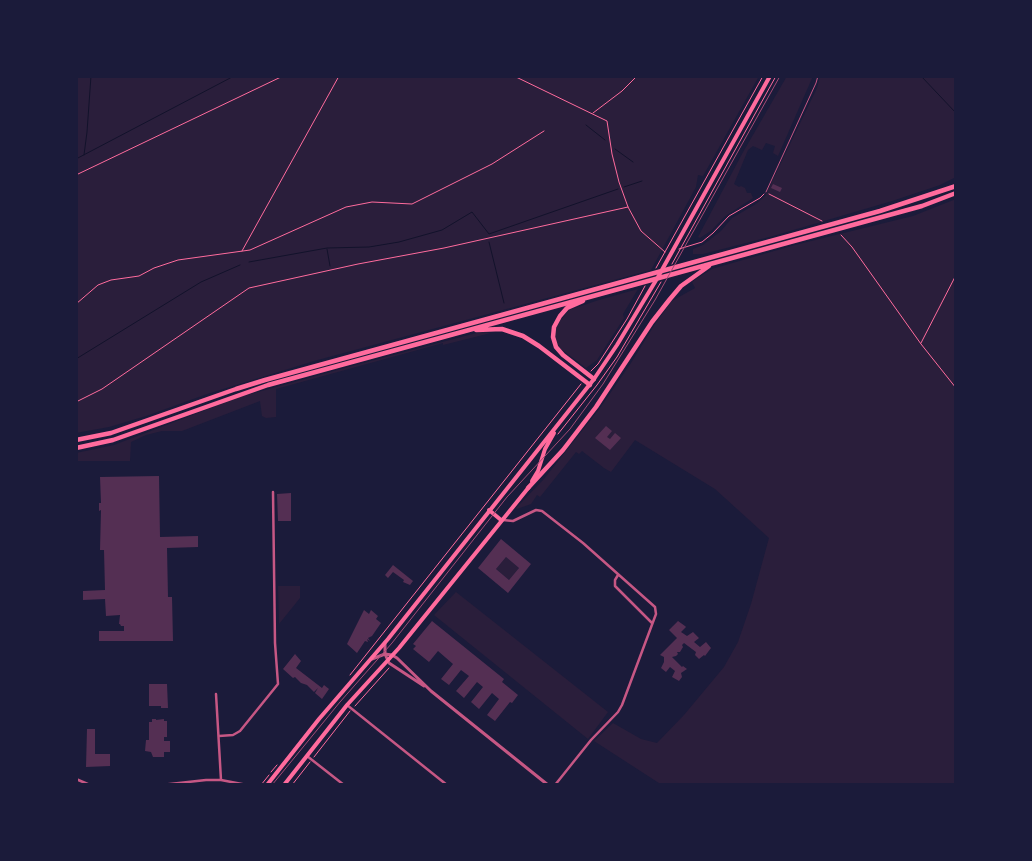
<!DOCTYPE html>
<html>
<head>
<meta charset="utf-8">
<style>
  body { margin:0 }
  #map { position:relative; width:1032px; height:861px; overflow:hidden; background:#1b1b3a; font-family:Jost,sans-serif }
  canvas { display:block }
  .frame { position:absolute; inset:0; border:78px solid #1b1b3a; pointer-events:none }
</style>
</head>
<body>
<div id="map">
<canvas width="1032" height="861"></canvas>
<div class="frame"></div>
</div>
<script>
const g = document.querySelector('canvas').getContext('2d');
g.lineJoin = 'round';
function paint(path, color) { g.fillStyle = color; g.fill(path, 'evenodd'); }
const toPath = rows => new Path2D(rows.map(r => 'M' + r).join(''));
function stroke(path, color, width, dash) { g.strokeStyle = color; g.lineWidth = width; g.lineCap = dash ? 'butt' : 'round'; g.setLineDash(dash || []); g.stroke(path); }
paint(toPath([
  [76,76,759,76,703,176,698,175,696,187,651,270,314,361,207,394,146,416,109,427,76,433],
  [787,76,813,76,778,156,773,153,775,146,766,143,762,150,753,146,748,150,734,184,739,187,741,186,745,188,747,193,751,193,753,198,724,217,712,230,700,238,698,237,742,154],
  [820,76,956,76,956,177,940,185,892,201,773,236,703,254,693,254,693,249,703,245,721,231,732,218,756,204,765,196,817,88],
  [956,199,956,785,662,785,594,741,613,723,641,739,657,743,684,715,724,667,738,642,751,604,769,538,715,489,635,440,611,472,604,468,582,451,579,454,576,452,540,497,537,495,531,504,517,509,516,508,544,479,600,408,631,363,655,324,672,301,695,288,692,282,696,279,712,269,729,264,795,245,913,216],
  [638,289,623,314,624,318,597,360,586,368,561,349,557,344,555,335,556,326,569,310,599,300],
  [480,332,491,333,443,345,443,343,276,389,276,417,266,418,262,416,260,401,182,431,162,431,146,435,131,442,130,461,76,461,76,453,114,445,240,397,348,367],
  [506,557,519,568,509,580,496,569],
  [278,586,300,586,300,598,279,624],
  [456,592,608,712,588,739,434,615]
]), '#2a1e3b');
stroke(toPath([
  [921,76,956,113],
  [586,125,605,140],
  [615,149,633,162],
  [84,155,87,132,91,76],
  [76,159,234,76],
  [624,187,642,181],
  [489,242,504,303],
  [327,249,330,266],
  [249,262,327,248,369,247,399,242,442,230,472,212,489,234,618,189],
  [76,359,201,282,240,265]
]), '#12122b', 1);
paint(toPath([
  [773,184,782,188,780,192,771,188],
  [606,426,612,431,607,437,610,439,615,433,621,438,610,450,595,438],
  [159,476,160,537,198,536,198,547,167,548,168,597,172,597,173,641,99,641,99,631,124,631,124,626,121,626,120,624,119,624,120,615,106,616,105,599,83,600,83,591,105,590,104,550,100,550,101,510,99,511,99,503,101,503,100,477],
  [291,493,291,521,278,521,277,494],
  [501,539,531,564,508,593,478,568],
  [506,557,519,568,509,580,496,569],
  [393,565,413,581,410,585,403,582,404,580,393,572,388,578,385,575],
  [364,610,369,614,371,610,378,616,376,619,381,623,372,636,368,638,370,641,367,639,368,642,365,641,357,653,347,644],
  [432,621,504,679,502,682,518,695,512,703,510,702,495,721,487,715,499,699,492,693,479,709,471,702,483,687,477,682,464,698,456,691,469,676,461,670,449,685,441,679,453,664,438,651,429,662,413,649,416,646,413,644],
  [678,621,685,626,686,627,681,632,687,636,693,632,699,638,694,642,700,647,706,642,711,648,705,656,704,655,699,659,695,655,696,652,684,643,682,645,683,647,680,652,677,652,678,654,676,656,672,657,682,667,683,666,687,669,681,673,682,677,679,681,672,677,675,671,670,667,666,672,661,668,664,662,664,657,660,655,677,638,669,630],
  [295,654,301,661,296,668,322,688,324,685,329,689,322,699,315,693,318,688,314,692,307,685,301,683,295,677,293,678,283,669],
  [149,684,167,684,168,708,161,708,161,706,149,706],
  [152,719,156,719,156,720,164,719,164,721,167,721,167,737,164,737,164,741,170,741,170,752,164,752,164,757,153,757,151,752,145,751,146,740,149,740,149,722,152,722],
  [87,729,95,729,95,754,110,754,110,766,86,767]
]), '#542f53');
stroke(toPath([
  [514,76,607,121,612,154,619,182,628,207,641,231,665,252],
  [593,113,622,91,637,76],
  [76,175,283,76],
  [769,194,822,221],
  [841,235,852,247,921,344,956,388],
  [679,249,702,242,713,233,729,216,760,198,764,194],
  [242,251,339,76],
  [672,264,776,76],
  [656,268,763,76],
  [76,304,98,285,111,280,139,276,154,268,178,260,250,250,346,207,372,202,412,204,492,164,544,131],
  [921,343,956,275],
  [591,371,598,364,627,319,645,286],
  [76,402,102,389,249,288,358,264,444,248,628,207],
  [558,434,597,385,617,357,661,282],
  [350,675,581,384],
  [355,706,389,668],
  [314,757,350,711],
  [271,772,277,765],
  [261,785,269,775],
  [292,785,310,762]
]), '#ff6b9d', 1);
stroke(toPath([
  [766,192,816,83,818,76]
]), '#c65784', 1);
stroke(toPath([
  [503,520,513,521,536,510,542,511,583,543,655,607,656,614,622,705,618,712,591,740,555,785],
  [618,575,615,580,615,586,652,623],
  [216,694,221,780],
  [347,705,447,785],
  [219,736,233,735,240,731,278,684,275,643,273,492],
  [307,756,344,785],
  [76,779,90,785],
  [161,785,206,780,221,780,247,785]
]), '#c65784', 2.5);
stroke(toPath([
  [385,642,385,654,389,663,424,686],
  [372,659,385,654,392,655,397,658,431,691,548,785]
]), '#c65784', 3);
stroke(toPath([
  [532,481,538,471,545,449,554,433],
  [489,510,501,520],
  [267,785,319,719,388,639,594,379,617,345,658,277,770,76],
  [284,785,347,705,399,648,529,487]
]), '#ff6b9d', 4);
stroke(toPath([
  [583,301,567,308,560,316,554,327,553,337,556,347,563,355,594,379],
  [476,330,502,329,523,336,539,346,590,385],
  [76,440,111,433,236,389,265,380,880,211,956,186],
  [76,448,113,440,268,385,922,206,956,193],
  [528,488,563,450,596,407,652,322,670,299,681,286,709,266]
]), '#ff6b9d', 4.5);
stroke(toPath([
  [192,785,219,785],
  [272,785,340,702,392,643,507,497,570,429,603,384,655,300,780,76]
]), '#a44b75', 1);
</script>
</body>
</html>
